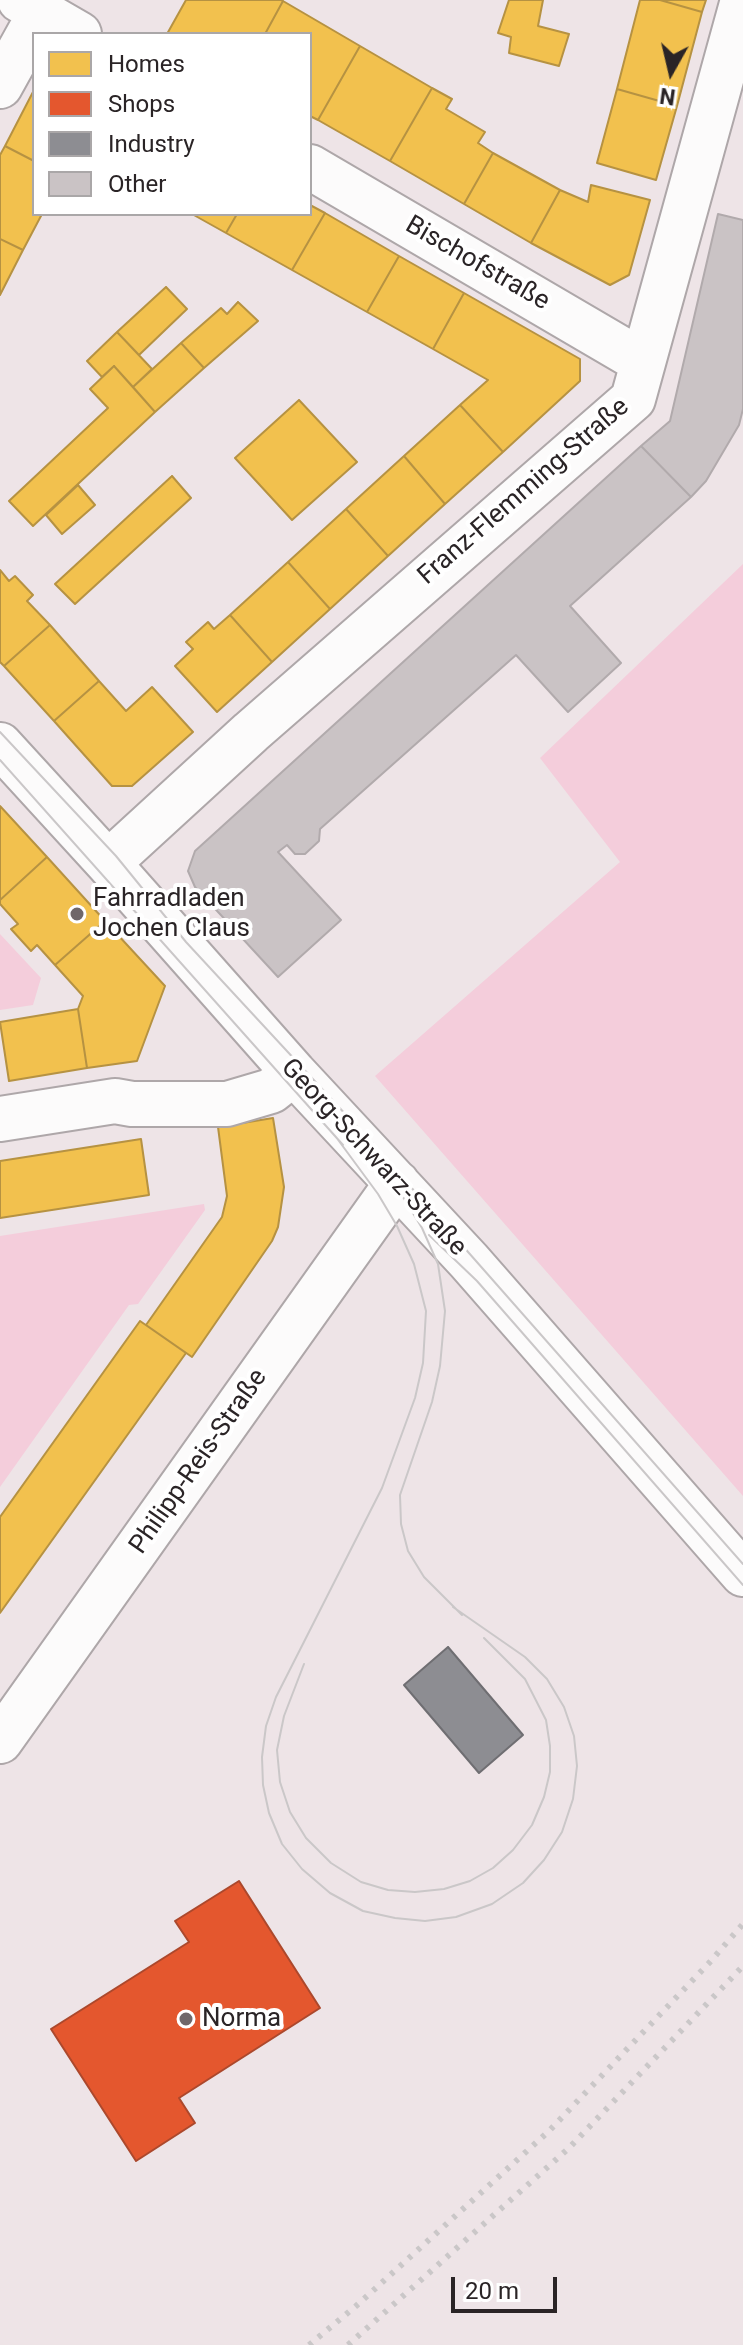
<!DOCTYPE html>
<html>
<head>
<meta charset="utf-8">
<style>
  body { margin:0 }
  #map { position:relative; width:743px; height:2345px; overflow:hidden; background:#eee4e7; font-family:Roboto,sans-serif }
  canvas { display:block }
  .legend { position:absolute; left:32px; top:32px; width:280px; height:184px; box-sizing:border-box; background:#fff; border:2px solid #aaa7a8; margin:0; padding:10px 14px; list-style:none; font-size:24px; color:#2a2426 }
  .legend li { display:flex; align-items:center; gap:16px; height:40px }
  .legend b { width:40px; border:2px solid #aaa7a8 }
  .north { position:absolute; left:631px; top:32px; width:80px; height:80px; -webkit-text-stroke:6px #fff; paint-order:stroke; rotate:188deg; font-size:22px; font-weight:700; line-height:32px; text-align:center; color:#2a2426 }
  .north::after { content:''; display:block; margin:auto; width:28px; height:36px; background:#2a2426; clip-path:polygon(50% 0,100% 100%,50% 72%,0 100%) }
  .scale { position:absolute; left:451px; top:2277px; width:106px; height:36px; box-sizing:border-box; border:4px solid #2a2426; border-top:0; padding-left:10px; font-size:24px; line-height:28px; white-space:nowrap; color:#2a2426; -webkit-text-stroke:6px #fff; paint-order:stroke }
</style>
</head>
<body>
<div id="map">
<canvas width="743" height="2345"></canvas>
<ul class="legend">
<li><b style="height:22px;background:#f2c14e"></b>Homes</li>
<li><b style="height:22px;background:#e4572e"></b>Shops</li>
<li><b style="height:22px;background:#8d8d92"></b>Industry</li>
<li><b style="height:22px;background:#cac3c5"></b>Other</li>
</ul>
<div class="north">N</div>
<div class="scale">20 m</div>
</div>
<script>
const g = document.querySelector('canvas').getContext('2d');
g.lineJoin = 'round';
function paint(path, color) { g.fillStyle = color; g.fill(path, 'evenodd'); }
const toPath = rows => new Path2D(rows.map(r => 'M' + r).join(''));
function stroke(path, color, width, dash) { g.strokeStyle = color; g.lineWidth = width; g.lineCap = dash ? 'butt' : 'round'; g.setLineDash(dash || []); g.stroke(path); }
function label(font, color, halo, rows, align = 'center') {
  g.font = font + ' Roboto,sans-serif'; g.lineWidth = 8; g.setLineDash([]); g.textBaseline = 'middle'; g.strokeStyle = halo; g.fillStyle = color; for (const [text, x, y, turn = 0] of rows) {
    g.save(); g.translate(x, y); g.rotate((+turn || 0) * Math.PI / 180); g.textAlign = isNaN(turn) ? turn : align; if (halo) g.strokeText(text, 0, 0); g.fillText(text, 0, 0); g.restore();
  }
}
paint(toPath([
  [743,564,743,1496,375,1076,620,862,540,758],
  [0,934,41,978,33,1005,0,1010],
  [204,1204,205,1210,138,1304,129,1305,0,1487,0,1236]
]), '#f4cddb');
const homes = toPath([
  [186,0,281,0,283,1,265,34,167,34,186,0],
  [509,0,543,0,538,26,569,34,559,66,509,53,511,37,498,33,509,0],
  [640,0,660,0,702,12,677,106,617,89,640,0],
  [660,0,706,0,702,12,660,0],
  [283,1,360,46,318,120,310,116,310,34,265,34,283,1],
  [360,46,432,88,390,161,318,120,360,46],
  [432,88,452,99,446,109,485,132,478,143,493,153,464,204,390,161,432,88],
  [617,89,677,106,656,180,597,163,617,89],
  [34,90,34,161,5,146,34,90],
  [5,146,34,161,34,214,42,214,23,250,0,239,0,155,5,146],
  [493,153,560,190,531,243,464,204,493,153],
  [591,185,650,200,629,275,610,285,531,243,560,190,588,202,591,185],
  [310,205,325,213,292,270,226,233,237,214,310,214,310,205],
  [325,213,399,256,367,312,292,270,325,213],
  [192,214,237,214,226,233,192,214],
  [0,239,23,250,0,295,0,239],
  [399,256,464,293,433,349,367,312,399,256],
  [166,287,187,309,139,355,117,332,166,287],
  [464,293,580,359,580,381,503,452,460,405,488,380,433,349,464,293],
  [238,302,258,321,204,368,181,343,221,308,227,314,238,302],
  [117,332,152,369,133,387,114,366,102,377,87,361,117,332],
  [181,343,204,368,155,412,133,387,181,343],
  [114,366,155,412,33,526,9,501,108,408,90,389,114,366],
  [299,400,357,462,292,520,235,458,299,400],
  [460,405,503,452,445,504,404,456,460,405],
  [404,456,445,504,388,556,346,509,404,456],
  [172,476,191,498,75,604,55,584,172,476],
  [78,485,95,505,62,534,46,515,78,485],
  [346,509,388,556,330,609,288,562,346,509],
  [288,562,330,609,272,662,230,615,288,562],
  [0,570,9,581,15,576,33,595,27,601,50,625,4,666,0,662,0,570],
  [230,615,272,662,217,712,175,666,193,649,186,642,208,622,214,629,230,615],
  [50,625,99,681,54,721,4,666,50,625],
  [99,681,126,711,152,687,193,732,132,786,112,786,54,721,99,681],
  [0,806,47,857,0,900,0,806],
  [47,857,105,921,55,965,37,945,31,951,11,929,18,924,0,904,0,900,47,857],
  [105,921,165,986,137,1061,87,1068,78,1009,83,996,55,965,105,921],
  [78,1009,87,1068,9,1081,0,1022,78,1009],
  [273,1118,284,1187,278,1227,272,1241,192,1357,146,1325,222,1217,227,1196,218,1127,273,1118],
  [141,1139,149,1195,0,1218,0,1161,141,1139],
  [140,1321,186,1353,0,1613,0,1517,140,1321]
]);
paint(homes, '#f2c14e');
stroke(homes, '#b69242', 2);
const shops = toPath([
  [239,1881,320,2008,179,2098,195,2123,136,2161,51,2029,189,1942,175,1921,239,1881]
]);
paint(shops, '#e4572e');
stroke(shops, '#ac482c', 2);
const industry = toPath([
  [448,1647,523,1735,479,1773,404,1685,448,1647]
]);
paint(industry, '#8d8d92');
stroke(industry, '#6f6e72', 2);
const building = toPath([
  [718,214,743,220,743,409,739,425,706,481,691,497,641,446,670,421,718,214],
  [641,446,691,497,570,606,621,663,568,712,516,655,320,829,319,841,305,854,295,854,287,845,278,852,341,920,278,977,195,887,188,871,195,851,641,446]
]);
paint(building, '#cac3c5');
stroke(building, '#b1aaac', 2);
const minor = toPath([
  [20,0,79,34],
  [0,86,41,12],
  [310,167,643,362],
  [0,745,108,863,294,1073,469,1261,743,1574],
  [108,863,251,732,633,399,743,0],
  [0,1119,115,1101,132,1104,227,1104,271,1091,294,1073],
  [0,1741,397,1183]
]);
stroke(minor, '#aea7a9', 48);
stroke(minor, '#fcfbfb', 44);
stroke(toPath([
  [0,732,116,856,186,942,373,1144],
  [0,760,343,1145],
  [336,1137,378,1194,397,1226,414,1264,426,1311,423,1363,415,1398,382,1488,276,1697,266,1726,262,1757,263,1785,269,1813,282,1844,302,1869,330,1893,363,1911,395,1918,425,1921,456,1917,492,1904,523,1883,544,1860,562,1832,573,1799,577,1766,574,1736,564,1707,547,1679,525,1657,453,1607],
  [367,1138,422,1228,438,1264,445,1311,440,1366,432,1402,400,1495,401,1524,408,1551,424,1577,462,1615],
  [402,1177,743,1564],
  [429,1235,477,1281,743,1585],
  [304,1664,284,1716,277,1750,280,1782,290,1812,306,1838,331,1863,361,1882,388,1890,415,1892,444,1889,470,1881,493,1868,513,1850,532,1825,544,1797,550,1772,550,1746,546,1720,525,1679,484,1638]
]), '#cac7c8', 2);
stroke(toPath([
  [309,2345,356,2306,549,2131,709,1963,743,1924],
  [348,2345,569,2148,743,1966]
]), '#cac7c8', 6, [4, 8]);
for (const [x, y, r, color] of [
  [77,914,8,"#6f676a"],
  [186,2019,8,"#6f676a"]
]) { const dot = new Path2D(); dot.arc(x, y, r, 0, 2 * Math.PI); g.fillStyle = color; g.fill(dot); stroke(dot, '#fff', 3); }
label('26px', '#2a2426', '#fff', [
  ["Bischofstraße",477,264,30],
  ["Franz-Flemming-Straße",524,492,-41],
  ["Georg-Schwarz-Straße",373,1158,47],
  ["Philipp-Reis-Straße",199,1462,-55]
]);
label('26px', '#2a2426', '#fff', [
  ["Fahrradladen",93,899],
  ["Jochen Claus",93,929],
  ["Norma",202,2019]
], 'left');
</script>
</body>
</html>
